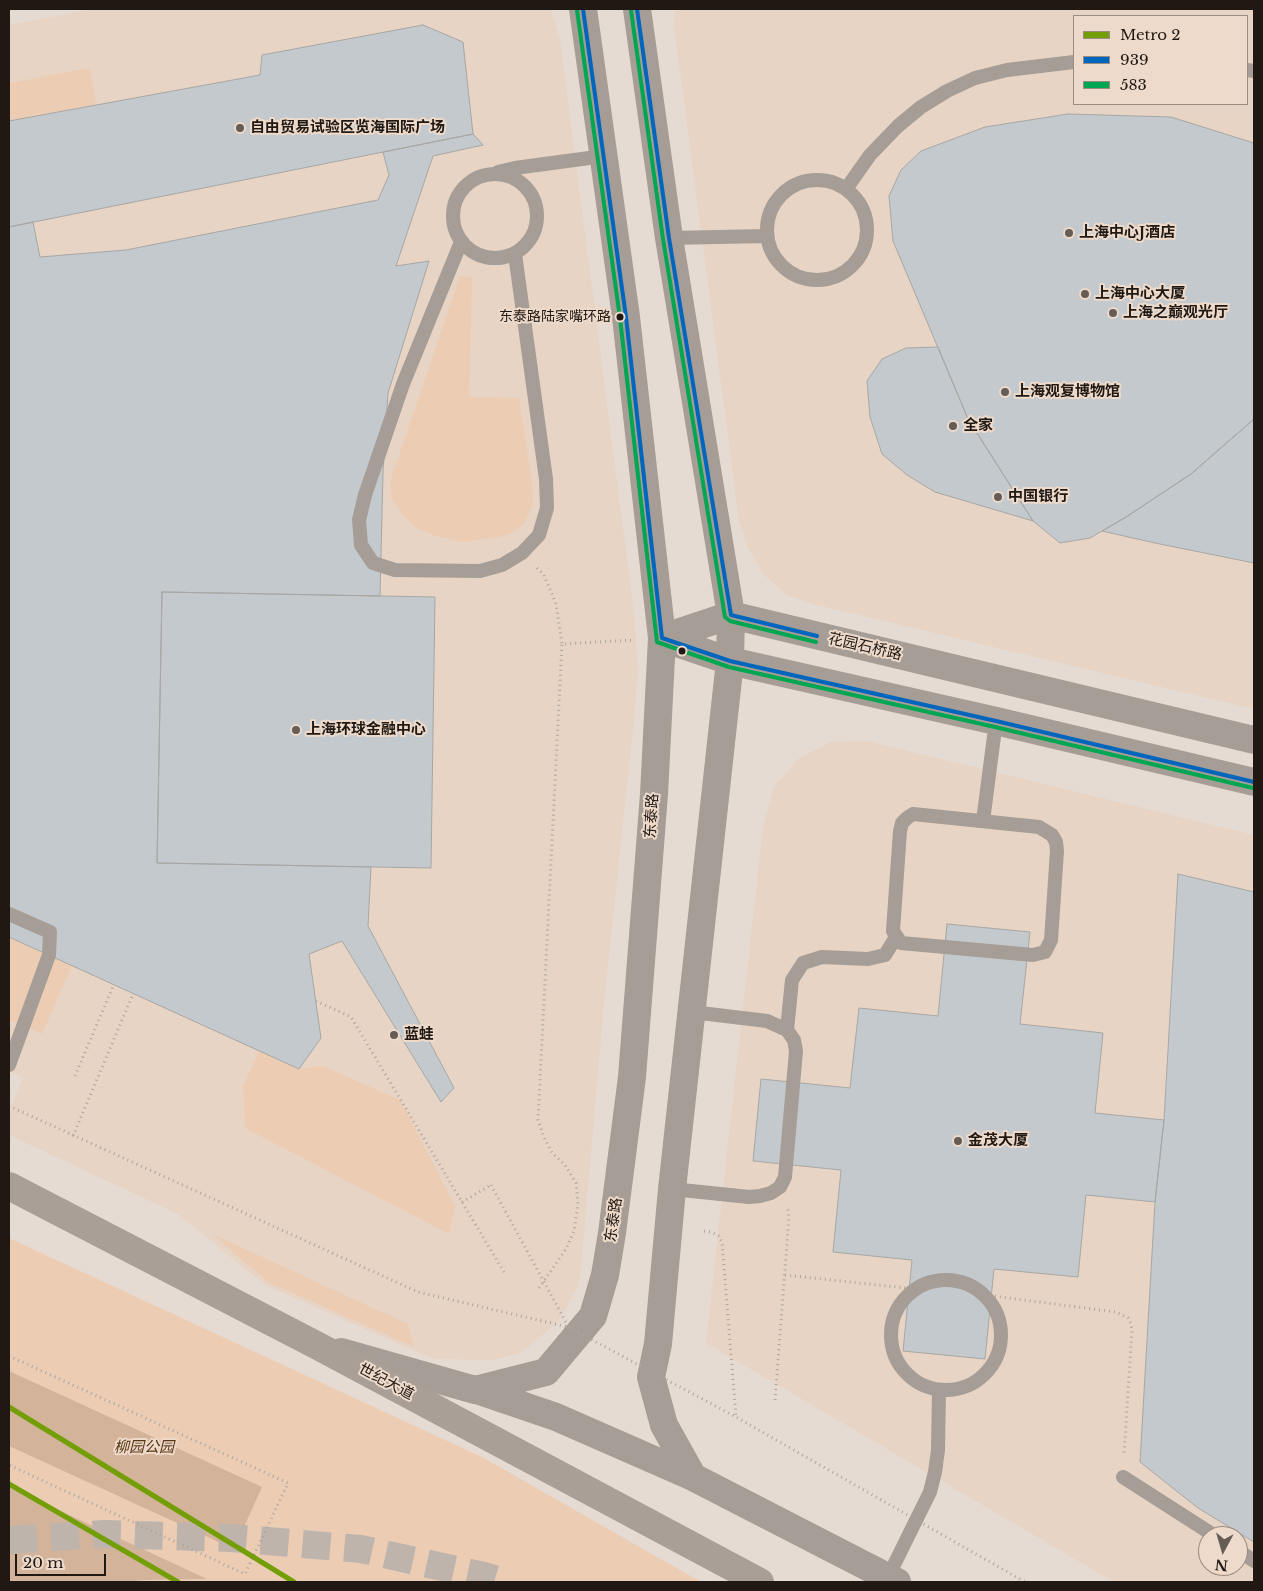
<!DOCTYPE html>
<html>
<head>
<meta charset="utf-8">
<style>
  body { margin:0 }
  #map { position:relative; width:1263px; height:1591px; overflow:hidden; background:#e6dbd2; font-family:"Libre Baskerville",serif }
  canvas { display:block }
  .frame { position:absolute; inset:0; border:10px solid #1f1813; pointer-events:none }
  .legend { position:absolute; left:1073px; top:15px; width:175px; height:90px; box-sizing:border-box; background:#eedaca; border:1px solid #9b8c81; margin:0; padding:6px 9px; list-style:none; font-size:15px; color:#1f1813 }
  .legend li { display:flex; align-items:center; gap:10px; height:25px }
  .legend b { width:25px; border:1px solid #9b8c81 }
  .north { position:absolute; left:1198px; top:1526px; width:50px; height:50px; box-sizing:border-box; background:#eedaca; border:1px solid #9b8c81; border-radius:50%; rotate:186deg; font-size:14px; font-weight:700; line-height:20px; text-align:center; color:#1f1813 }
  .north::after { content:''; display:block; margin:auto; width:18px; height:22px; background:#655c56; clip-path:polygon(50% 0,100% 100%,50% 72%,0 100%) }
  .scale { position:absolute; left:15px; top:1554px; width:91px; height:22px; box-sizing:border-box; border:2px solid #1f1813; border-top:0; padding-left:6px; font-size:15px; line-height:18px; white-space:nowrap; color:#1f1813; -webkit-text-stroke:4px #eedaca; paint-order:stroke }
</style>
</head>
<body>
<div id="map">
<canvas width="1263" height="1591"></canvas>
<div class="frame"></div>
<ul class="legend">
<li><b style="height:6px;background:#739e06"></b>Metro 2</li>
<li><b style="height:6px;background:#0065bd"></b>939</li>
<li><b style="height:6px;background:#00a651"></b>583</li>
</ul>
<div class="north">N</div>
<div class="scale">20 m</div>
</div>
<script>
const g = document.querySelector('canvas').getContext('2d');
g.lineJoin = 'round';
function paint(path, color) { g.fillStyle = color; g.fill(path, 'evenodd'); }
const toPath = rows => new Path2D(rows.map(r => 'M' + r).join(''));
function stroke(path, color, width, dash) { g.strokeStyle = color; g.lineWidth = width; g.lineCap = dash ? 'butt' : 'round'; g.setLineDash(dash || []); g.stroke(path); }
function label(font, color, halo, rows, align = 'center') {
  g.font = font + ' "Libre Baskerville","Noto Sans SC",serif'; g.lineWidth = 4; g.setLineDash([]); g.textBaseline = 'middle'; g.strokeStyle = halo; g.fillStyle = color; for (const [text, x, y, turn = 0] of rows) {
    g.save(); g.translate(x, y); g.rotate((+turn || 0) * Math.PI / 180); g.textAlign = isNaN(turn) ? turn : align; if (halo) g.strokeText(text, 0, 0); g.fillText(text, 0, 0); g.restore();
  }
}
paint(toPath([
  [92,9,551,9,560,39,635,621,638,671,634,720,604,1003,581,1270,578,1286,558,1322,521,1353,494,1360,433,1359,265,1285,178,1214,9,1135,9,1111,23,1078,9,1071,9,25],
  [675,9,1254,9,1254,709,817,605,787,595,764,575,748,548,739,521,674,26],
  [1074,16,1247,16,1247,104,1074,104],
  [867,741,1254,835,1254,1582,1114,1582,706,1343,763,826,774,787,798,759,830,742],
  [1208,1536,1238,1536,1238,1566,1208,1566]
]), '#e7d4c4');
paint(toPath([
  [90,68,96,105,9,121,9,83],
  [460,276,472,277,469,397,519,398,533,489,532,507,524,524,510,534,495,538,463,542,433,535,416,528,404,516,392,500,390,482],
  [9,937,72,965,42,1034,9,1020],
  [259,1051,299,1069,323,1066,400,1100,455,1206,449,1234,245,1128,243,1087],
  [212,1234,408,1324,414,1347,268,1282],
  [9,1238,482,1457,701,1582,9,1582]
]), '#eccdb4');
paint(toPath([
  [9,1371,262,1487,234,1549,9,1446],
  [9,1487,207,1579,144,1580,124,1582,9,1582]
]), '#d3b399');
const building = toPath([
  [423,25,463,42,473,134,9,227,9,121,260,75,262,55,423,25],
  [1068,114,1171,117,1254,143,1254,419,1191,474,1126,517,1090,538,1060,543,1033,521,968,419,893,241,889,196,901,170,921,151,985,127,1068,114],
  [473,134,483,145,433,156,396,266,429,261,388,393,383,472,380,596,162,592,157,863,371,867,368,926,454,1088,441,1102,342,941,309,954,321,1038,299,1069,9,937,9,227,33,222,40,257,126,250,378,200,389,175,383,152,473,134],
  [938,347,968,419,1033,521,935,492,907,475,882,454,870,417,867,381,882,359,906,348,938,347],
  [1254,419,1254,563,1155,543,1102,531,1126,517,1191,474,1254,419],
  [162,592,435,597,431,868,157,863,162,592],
  [1178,874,1254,892,1254,1542,1198,1508,1140,1462,1155,1202,1164,1120,1178,874],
  [947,924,1030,932,1020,1024,1103,1033,1095,1113,1164,1120,1155,1202,1086,1195,1078,1277,994,1269,985,1359,903,1351,912,1260,833,1252,841,1170,753,1161,761,1079,850,1088,859,1008,938,1016,947,924]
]);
paint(building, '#c3c9cc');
stroke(building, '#a8a7a5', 1);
stroke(toPath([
  [9,1540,105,1534,232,1538,361,1549,488,1577,504,1582]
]), '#beb4ac', 28, [28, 14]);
stroke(toPath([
  [537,568,544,575,556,604,562,644],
  [316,1001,351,1017,504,1272],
  [75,1076,114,984],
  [73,1136,133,994],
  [462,1202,491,1185],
  [704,1231,711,1232,719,1236,722,1242,736,1417],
  [785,1275,916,1289],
  [539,1288,566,1249,574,1231,578,1204,576,1183,565,1165,552,1153,544,1137,538,1120,562,644,634,640],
  [985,1295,1116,1312,1128,1318,1131,1324,1132,1330,1124,1455],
  [9,1356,288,1483,245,1574,9,1465],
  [775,1400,789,1217,788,1209]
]), '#ada59e', 3, [1, 4]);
stroke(toPath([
  [1247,70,1254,71],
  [498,172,515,168,604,156],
  '453 216a42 42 0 1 1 84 0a42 42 0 1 1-84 0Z',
  '767 230a50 50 0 1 1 100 0a50 50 0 1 1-100 0Z',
  [846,189,870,155,898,126,921,107,947,91,975,78,1007,70,1074,62],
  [669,238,767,236],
  [461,242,403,384,365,495,359,520,361,545,373,563,395,570,480,571,502,565,522,553,539,535,547,508,546,479,515,254],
  [913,814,1039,827,1052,835,1056,842,1057,851,1051,940,1045,952,1033,955,901,943,893,931,900,831,902,823,907,818,913,814],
  [983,821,996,721],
  [9,914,50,932,49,955,9,1065],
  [787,1030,792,980,803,963,822,957,868,959,885,955,896,937],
  [672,1189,749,1197,760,1196,771,1193,780,1187,785,1177,796,1051,794,1040,787,1030,767,1021,692,1012],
  '891 1335a55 55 0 1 1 110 0a55 55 0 1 1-110 0Z',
  [1123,1477,1215,1536],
  [1238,1550,1254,1561],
  [888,1577,930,1492,935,1472,938,1450,939,1390]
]), '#a59d96', 14);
stroke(toPath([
  [637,9,669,238,731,615,730,661,672,1189,658,1344,651,1377,664,1425,693,1477],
  [662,638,731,615,1254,740],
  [662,638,730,661,996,721,1254,782],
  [341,1352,475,1390,546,1372,593,1316,605,1275,612,1233,632,1077,654,794,662,638,626,317,583,9],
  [474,1389,556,1417,693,1477,897,1582]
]), '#a59d96', 28);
stroke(toPath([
  [9,1186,318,1346,760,1582]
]), '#a99f96', 28);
stroke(toPath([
  [9,1106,418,1292,568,1327,736,1417,1025,1582],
  [491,1185,568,1326]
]), '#ada59e', 3, [1, 4]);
stroke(toPath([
  [583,9,626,317,662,638,730,661,996,721,1254,782],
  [637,9,669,238,731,615,817,636]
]), '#0065bd', 4);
stroke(toPath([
  [577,10,620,318,657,642,729,667,995,727,1253,788],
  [631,10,663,239,725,617,730,621,816,642]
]), '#00a651', 4);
stroke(toPath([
  [9,1407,294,1582],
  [9,1484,178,1582]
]), '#739e06', 5);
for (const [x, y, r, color] of [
  [240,128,5,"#655c56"],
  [1069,233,5,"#655c56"],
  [1085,294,5,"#655c56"],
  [1113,313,5,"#655c56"],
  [620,317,4.5,"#1f1813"],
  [1005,392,5,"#655c56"],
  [953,426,5,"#655c56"],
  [998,497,5,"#655c56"],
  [682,651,4.5,"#1f1813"],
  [296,730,5,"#655c56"],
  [394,1035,5,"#655c56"],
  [958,1141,5,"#655c56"]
]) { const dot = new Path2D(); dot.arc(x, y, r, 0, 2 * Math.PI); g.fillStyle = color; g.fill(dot); stroke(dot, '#eedaca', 2); }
label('14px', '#1f1813', '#eedaca', [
  ["东泰路陆家嘴环路",611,317]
], 'right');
label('bold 15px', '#1f1813', '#eedaca', [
  ["自由贸易试验区览海国际广场",250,128],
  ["上海中心J酒店",1079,233],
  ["上海中心大厦",1095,294],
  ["上海之巅观光厅",1123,313],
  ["上海观复博物馆",1015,392],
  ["全家",963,426],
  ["中国银行",1008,497],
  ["上海环球金融中心",306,730],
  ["蓝蛙",404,1035],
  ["金茂大厦",968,1141]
], 'left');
label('15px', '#1f1813', '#eedaca', [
  ["花园石桥路",865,647,13],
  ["东泰路",652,816,-86],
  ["东泰路",614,1220,-82],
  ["世纪大道",386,1382,28]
]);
label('italic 15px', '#583717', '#eedaca', [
  ["柳园公园",144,1448]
]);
</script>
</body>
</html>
